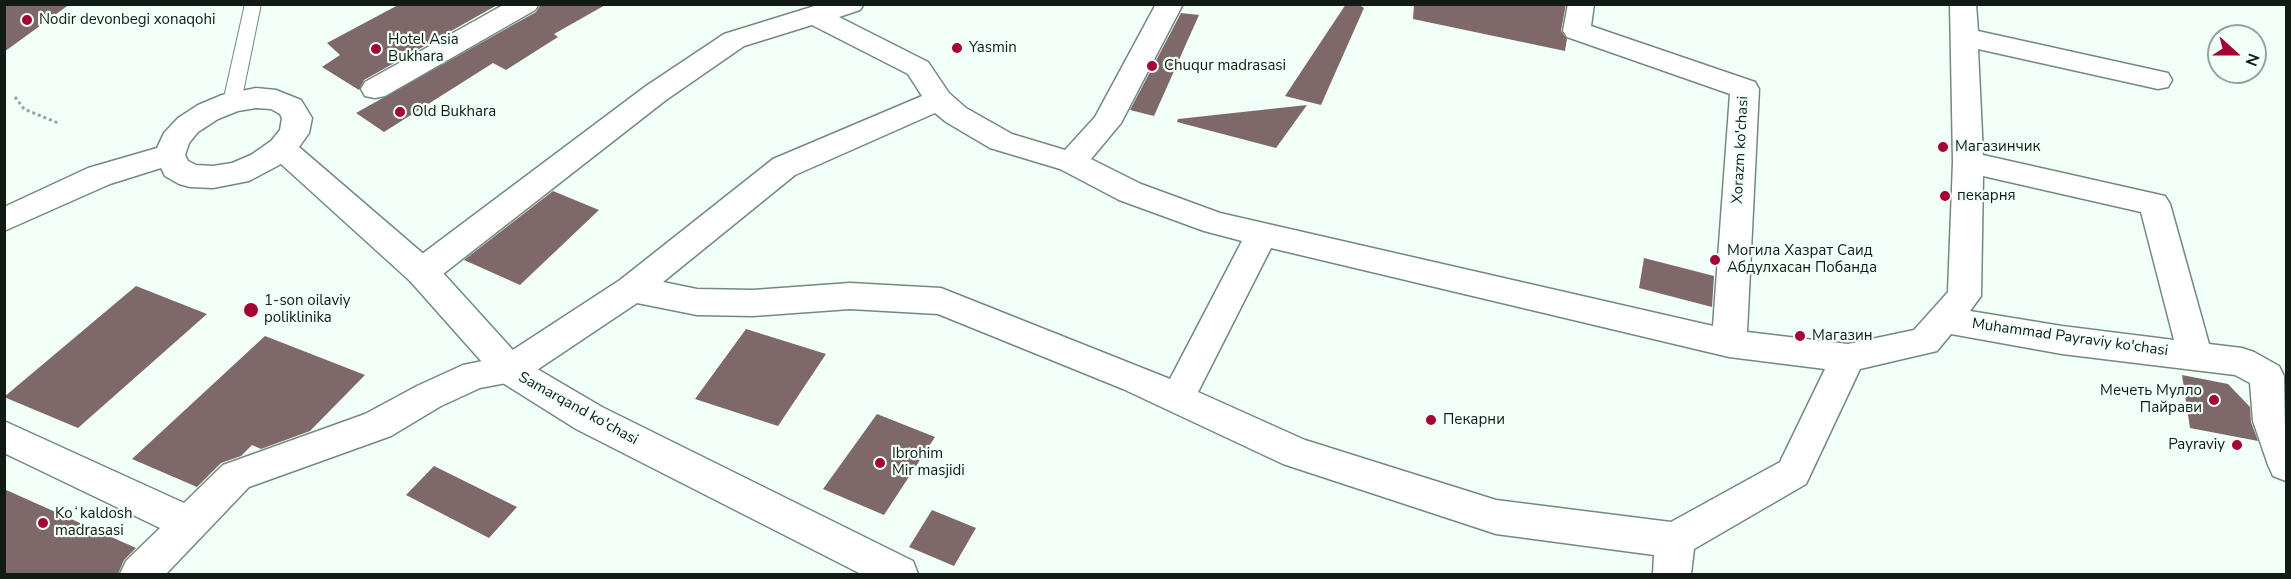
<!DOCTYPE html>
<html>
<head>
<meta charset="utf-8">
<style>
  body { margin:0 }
  #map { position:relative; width:2291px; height:579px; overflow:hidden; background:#f1fff8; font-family:"Nunito Sans",sans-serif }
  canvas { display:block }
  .frame { position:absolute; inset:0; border:6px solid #121a16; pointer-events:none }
  .north { position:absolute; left:2207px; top:24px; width:60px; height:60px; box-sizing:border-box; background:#f1fff8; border:2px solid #98a39e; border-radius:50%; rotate:111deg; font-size:16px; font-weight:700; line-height:24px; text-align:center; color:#121a16 }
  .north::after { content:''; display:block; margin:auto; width:21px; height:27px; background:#a30435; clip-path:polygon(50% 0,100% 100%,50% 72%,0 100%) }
</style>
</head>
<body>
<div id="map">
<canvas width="2291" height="579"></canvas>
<div class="frame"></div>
<div class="north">N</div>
</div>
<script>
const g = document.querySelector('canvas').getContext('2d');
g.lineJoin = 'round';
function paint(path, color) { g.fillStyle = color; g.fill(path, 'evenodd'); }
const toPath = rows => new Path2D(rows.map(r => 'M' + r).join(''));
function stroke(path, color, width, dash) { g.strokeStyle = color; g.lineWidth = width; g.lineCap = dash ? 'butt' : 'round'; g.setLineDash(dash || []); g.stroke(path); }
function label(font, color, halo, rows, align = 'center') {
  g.font = font + ' "Nunito Sans",sans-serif'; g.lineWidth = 4.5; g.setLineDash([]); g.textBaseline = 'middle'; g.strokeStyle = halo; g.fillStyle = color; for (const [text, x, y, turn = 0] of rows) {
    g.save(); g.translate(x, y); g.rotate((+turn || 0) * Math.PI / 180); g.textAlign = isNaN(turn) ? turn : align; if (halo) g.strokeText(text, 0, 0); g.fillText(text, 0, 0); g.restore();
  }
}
paint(toPath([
  [4,4,70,4,4,52],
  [400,4,499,4,364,80,359,90,322,67,340,55,327,43],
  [541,4,607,4,554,34,558,37,506,70,493,63,384,132,356,113,536,12],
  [1346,4,1358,4,1364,8,1321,105,1285,96],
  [1414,4,1566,4,1561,31,1567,39,1565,51,1413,19],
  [1181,13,1199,15,1154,116,1130,110],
  [1307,105,1276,148,1177,122,1178,119],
  [553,191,599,210,520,285,464,260],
  [1644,258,1714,276,1712,307,1639,288],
  [136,286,207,314,78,428,4,397],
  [746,329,826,354,778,426,695,399],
  [265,336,365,375,310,431,261,449,252,445,241,456,221,463,197,487,132,459],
  [2182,375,2228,384,2250,407,2251,422,2258,441,2190,428],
  [877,414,935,437,884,515,823,489],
  [434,466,517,507,489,538,406,495],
  [4,489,136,548,124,560,118,574,4,574],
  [932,510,976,528,954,566,909,547]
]), '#7e6869');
const lane = toPath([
  [245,4,261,4,241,102,238,106,232,108,226,106,223,102,245,4]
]);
const street = toPath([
  [505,4,539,4,535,10,385,96,375,98,365,96,361,89,365,82,505,4],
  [821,4,864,4,860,10,839,17,928,62,949,93,966,108,1012,134,1065,150,1095,117,1156,4,1183,4,1121,123,1091,159,1141,184,1220,213,1713,326,1730,94,1567,37,1563,31,1568,4,1594,4,1591,26,1755,82,1759,89,1747,332,1848,344,1914,330,1948,292,1953,162,1950,4,1976,4,1978,31,2168,73,2172,80,2168,87,2158,89,1978,49,1983,155,2165,196,2170,204,2209,344,2242,348,2254,352,2279,366,2284,376,2286,481,2273,476,2268,465,2253,421,2250,383,2235,375,2062,354,1951,334,1937,351,1860,369,1806,484,1694,549,1691,574,1653,574,1654,555,1496,534,1283,464,1123,389,938,314,850,309,753,316,697,315,637,303,522,380,480,388,441,406,391,436,249,487,166,574,120,574,126,561,160,528,4,453,4,421,184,503,223,465,365,414,417,386,463,365,502,357,620,280,773,159,922,96,908,74,812,25,744,46,666,100,434,281,422,284,410,281,406,272,410,263,646,86,724,34,821,4],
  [935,113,946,122,990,148,1060,169,1119,200,1204,231,1242,241,1170,379,941,288,850,283,753,290,697,289,663,282,795,175,935,113],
  [1983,176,2141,212,2174,340,2062,326,1970,311,1981,296,1983,176],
  [1271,248,1729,357,1825,369,1780,462,1671,522,1496,500,1305,440,1198,392,1271,248]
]);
const secondary = toPath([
  [256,88,276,90,301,100,312,118,309,133,299,147,434,263,522,360,602,407,913,561,918,574,861,574,576,429,498,380,410,281,281,164,249,181,213,188,190,187,179,184,165,176,161,168,110,184,4,231,4,207,88,168,157,148,164,133,178,118,198,105,222,95,256,88],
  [256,108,271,109,280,114,282,118,280,130,271,141,251,155,232,163,213,166,196,165,188,161,185,155,189,143,198,132,218,119,238,111,256,108]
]);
stroke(lane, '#74897e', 2);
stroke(street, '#74897e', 3);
stroke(secondary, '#74897e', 3);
stroke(toPath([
  [15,97,24,109,58,123]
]), '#98a49e', 3, [3, 3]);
paint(lane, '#fff');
paint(street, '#fff');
paint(secondary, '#fff');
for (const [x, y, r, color] of [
  [27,20,6,"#a30435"],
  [957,48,6,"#a30435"],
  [376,49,6,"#a30435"],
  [1152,66,6,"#a30435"],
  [400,112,6,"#a30435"],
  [1943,147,6,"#a30435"],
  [1945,196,6,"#a30435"],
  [1715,260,6,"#a30435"],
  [251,310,8,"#a30435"],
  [1800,336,6,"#a30435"],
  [2214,400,6,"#a30435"],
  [1431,420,6,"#a30435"],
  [2237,445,6,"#a30435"],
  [880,463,6,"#a30435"],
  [43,523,6,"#a30435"]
]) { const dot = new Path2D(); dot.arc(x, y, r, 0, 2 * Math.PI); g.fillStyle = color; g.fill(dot); stroke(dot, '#f1fff8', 2); }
label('15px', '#121a16', '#f1fff8', [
  ["Nodir devonbegi xonaqohi",39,20],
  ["Hotel Asia",388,40],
  ["Bukhara",388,57],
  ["Yasmin",969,48],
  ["Chuqur madrasasi",1164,66],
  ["Old Bukhara",412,112],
  ["Магазинчик",1955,147],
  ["пекарня",1957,196],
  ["Могила Хазрат Саид",1727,251],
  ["Абдулхасан Побанда",1727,268],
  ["1-son oilaviy",264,301],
  ["poliklinika",264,318],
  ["Магазин",1812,336],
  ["Мечеть Мулло",2202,391,"right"],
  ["Пайрави",2202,408,"right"],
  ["Пекарни",1443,420],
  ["Payraviy",2225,445,"right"],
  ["Ibrohim",892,454],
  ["Mir masjidi",892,471],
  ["Koʻkaldosh",55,514],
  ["madrasasi",55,531]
], 'left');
label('15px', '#121a16', '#f1fff8', [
  ["Xorazm ko'chasi",1741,150,-87],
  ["Muhammad Payraviy ko'chasi",2070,338,8],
  ["Samarqand ko'chasi",578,409,29]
]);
</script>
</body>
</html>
